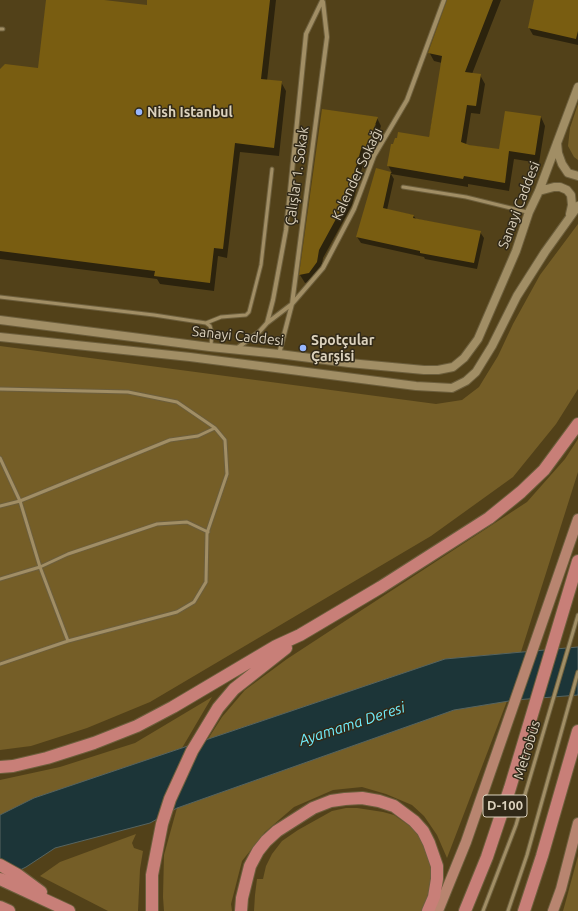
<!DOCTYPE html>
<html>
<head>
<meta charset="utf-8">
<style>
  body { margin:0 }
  canvas { display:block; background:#524119 }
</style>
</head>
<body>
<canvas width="578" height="911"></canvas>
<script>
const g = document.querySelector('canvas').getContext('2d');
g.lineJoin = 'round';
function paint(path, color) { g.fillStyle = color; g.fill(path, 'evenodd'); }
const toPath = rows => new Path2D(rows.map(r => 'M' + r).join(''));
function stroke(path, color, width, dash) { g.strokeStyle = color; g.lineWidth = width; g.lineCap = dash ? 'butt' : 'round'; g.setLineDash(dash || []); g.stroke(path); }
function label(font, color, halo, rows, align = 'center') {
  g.font = font + ' Ubuntu,sans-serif'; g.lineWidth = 3; g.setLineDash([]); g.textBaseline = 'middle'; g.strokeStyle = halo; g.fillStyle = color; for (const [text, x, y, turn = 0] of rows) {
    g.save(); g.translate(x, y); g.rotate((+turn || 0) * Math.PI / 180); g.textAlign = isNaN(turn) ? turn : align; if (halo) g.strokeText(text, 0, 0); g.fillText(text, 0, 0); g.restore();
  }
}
paint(toPath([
  [578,104,578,160,574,157,568,146,570,128],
  [578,224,578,389,556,424,513,477,431,536,150,702,87,728,31,746,0,750,0,346,436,404,462,400,479,387,498,356,513,324,540,275],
  [578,439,578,472,521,652,445,659,208,739,222,717,245,690,287,659,527,502,565,459],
  [212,697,182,748,34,798,0,815,0,780,60,767,135,743],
  [507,701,447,858,437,835,424,816,412,805,386,794,362,787,333,790,294,807,265,832,242,861,231,904,232,911,164,911,163,897,164,855,177,808,454,710],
  [346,808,357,808,383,812,394,815,414,829,426,845,432,868,431,879,429,892,422,911,254,911,255,895,257,879,263,879,266,866,272,854,282,841,298,830,332,811],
  [136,834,132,843,134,848,143,851,140,869,138,911,108,911,40,876,60,862],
  [578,856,578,911,563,911,565,904]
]), '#755e27');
const water = toPath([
  [578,647,578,695,515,700,454,710,177,808,150,823,55,848,26,867,0,880,0,815,34,798,445,659,578,647]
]);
paint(water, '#1c3538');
stroke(water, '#566460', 1);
paint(toPath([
  [47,0,96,0,148,6,148,0,276,0,267,81,281,82,286,91,279,156,240,152,227,258,218,256,214,291,160,284,157,279,0,259,0,70,39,69],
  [449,0,501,0,472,74,480,75,485,84,480,114,471,113,466,145,500,150,541,117,545,126,539,163,514,159,509,191,468,184,468,187,391,174,394,179,387,210,413,215,416,219,480,232,484,238,477,269,425,259,424,257,361,243,357,237,377,169,392,173,388,165,397,139,429,138,442,63,434,61,429,52],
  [535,0,578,0,578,45,533,35,529,28],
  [323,110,377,118,381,126,372,154,365,157,352,205,323,258,321,271,314,281,305,283,300,275],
  [374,124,376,124,367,151,365,150]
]), '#0007');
paint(toPath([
  [46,0,104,0,147,5,147,0,270,0,261,79,282,81,274,148,235,143,223,249,214,248,210,283,154,276,155,271,0,251,0,69,5,64,38,68],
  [447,0,493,0,465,72,481,74,476,106,467,105,461,142,469,145,499,149,505,111,541,116,535,155,509,151,505,183,464,176,463,179,387,166,391,144,393,144,395,138,397,138,398,132,429,137,442,56,428,53],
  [534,0,578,0,578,31,576,39,528,28],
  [322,109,378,117,367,146,361,149,348,197,319,250,317,262,309,273,299,275],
  [376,168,391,172,383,208,414,215,413,218,481,231,474,263,420,253,420,251,356,237]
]), '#795d11');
const lane = toPath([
  [0,29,3,29],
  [403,187,466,197,527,212],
  [0,297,154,315,206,323,210,326,212,333,211,345],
  [206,323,221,317,246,315,249,312,261,265,272,169],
  [0,389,128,392,177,402,215,428,225,440,227,474,207,533,206,582,194,602,177,612,68,641,0,664],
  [0,458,20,501,40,567,68,641],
  [0,506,20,501,170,440,198,436,215,428],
  [0,579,40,567,68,554,157,524,187,522,208,532],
  [483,911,516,825,578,615],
  [508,911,527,855,578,672]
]);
const street = toPath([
  [267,323,292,304,323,268,354,209,374,156,407,100,444,0],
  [236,349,259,332,267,323,273,300,286,230,306,34,322,1],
  [279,354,292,304,327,37,323,2]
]);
const secondary = toPath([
  [557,143,558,153,562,164,568,173,578,176],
  [539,191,554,187,560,187,567,190,571,195,572,205,570,214],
  [0,320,210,347,279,354,349,363,424,370,438,370,453,367,464,358,478,339,516,251,529,212,539,191,578,87],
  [0,337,190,357,416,386,452,388,466,381,476,372,492,346,517,296,545,252,578,206]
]);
const primary = toPath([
  [438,911,466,842,578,519],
  [553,911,561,889,578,823]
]);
const highway = toPath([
  [0,767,13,766,47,758,94,743,137,726,173,707,276,646,300,635,381,587,489,518,521,492,544,470,578,424],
  [0,865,18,875,41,892],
  [0,879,69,911],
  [0,907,9,911],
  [152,911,152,875,162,824,170,799,192,751,218,708,234,689,286,648],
  [241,911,242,898,250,866,258,851,266,841,277,831,313,808,331,801,345,799,362,798,379,801,394,806,414,821,423,831,429,843,437,866,437,879,434,897,428,911],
  [465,911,487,857,510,788,578,561],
  [524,911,542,856,578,731]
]);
stroke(lane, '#6c5e3c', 5);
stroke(street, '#6c5e3c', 6);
stroke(secondary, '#6c5e3c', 10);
stroke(primary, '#6c5e3c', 12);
stroke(highway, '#6c5e3c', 14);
stroke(lane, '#a18e65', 3);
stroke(street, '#a18e65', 4);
stroke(secondary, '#a18e65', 8);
stroke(primary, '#b88570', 10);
stroke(highway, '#c87f78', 12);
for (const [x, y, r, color] of [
  [139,112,4,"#97b6fd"],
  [303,348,4,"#97b6fd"]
]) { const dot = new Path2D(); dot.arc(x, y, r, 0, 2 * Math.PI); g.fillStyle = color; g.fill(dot); stroke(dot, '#312918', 1.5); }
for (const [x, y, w] of [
  [505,806,44]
]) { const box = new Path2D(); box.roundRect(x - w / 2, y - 11, w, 22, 3); g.fillStyle = '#312918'; g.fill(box); stroke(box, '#dcd2bd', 1); }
label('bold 13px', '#dcd2bd', null, [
  ["D-100",505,806]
]);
label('bold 14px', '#dcd2bd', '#312918', [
  ["Nish Istanbul",147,112],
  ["Spotçular",311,340],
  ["Çarşisi",311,356]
], 'left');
label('14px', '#dcd2bd', '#312918', [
  ["Kalender Sokağı",357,174,-65],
  ["Çalışlar 1. Sokak",297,176,-82],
  ["Sanayi Caddesi",519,205,-69],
  ["Sanayi Caddesi",238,336,6],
  ["Metrobüs",527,750,-73]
]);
label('italic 15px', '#6fecfb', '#312918', [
  ["Ayamama Deresi",352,724,-18]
]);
</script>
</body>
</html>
